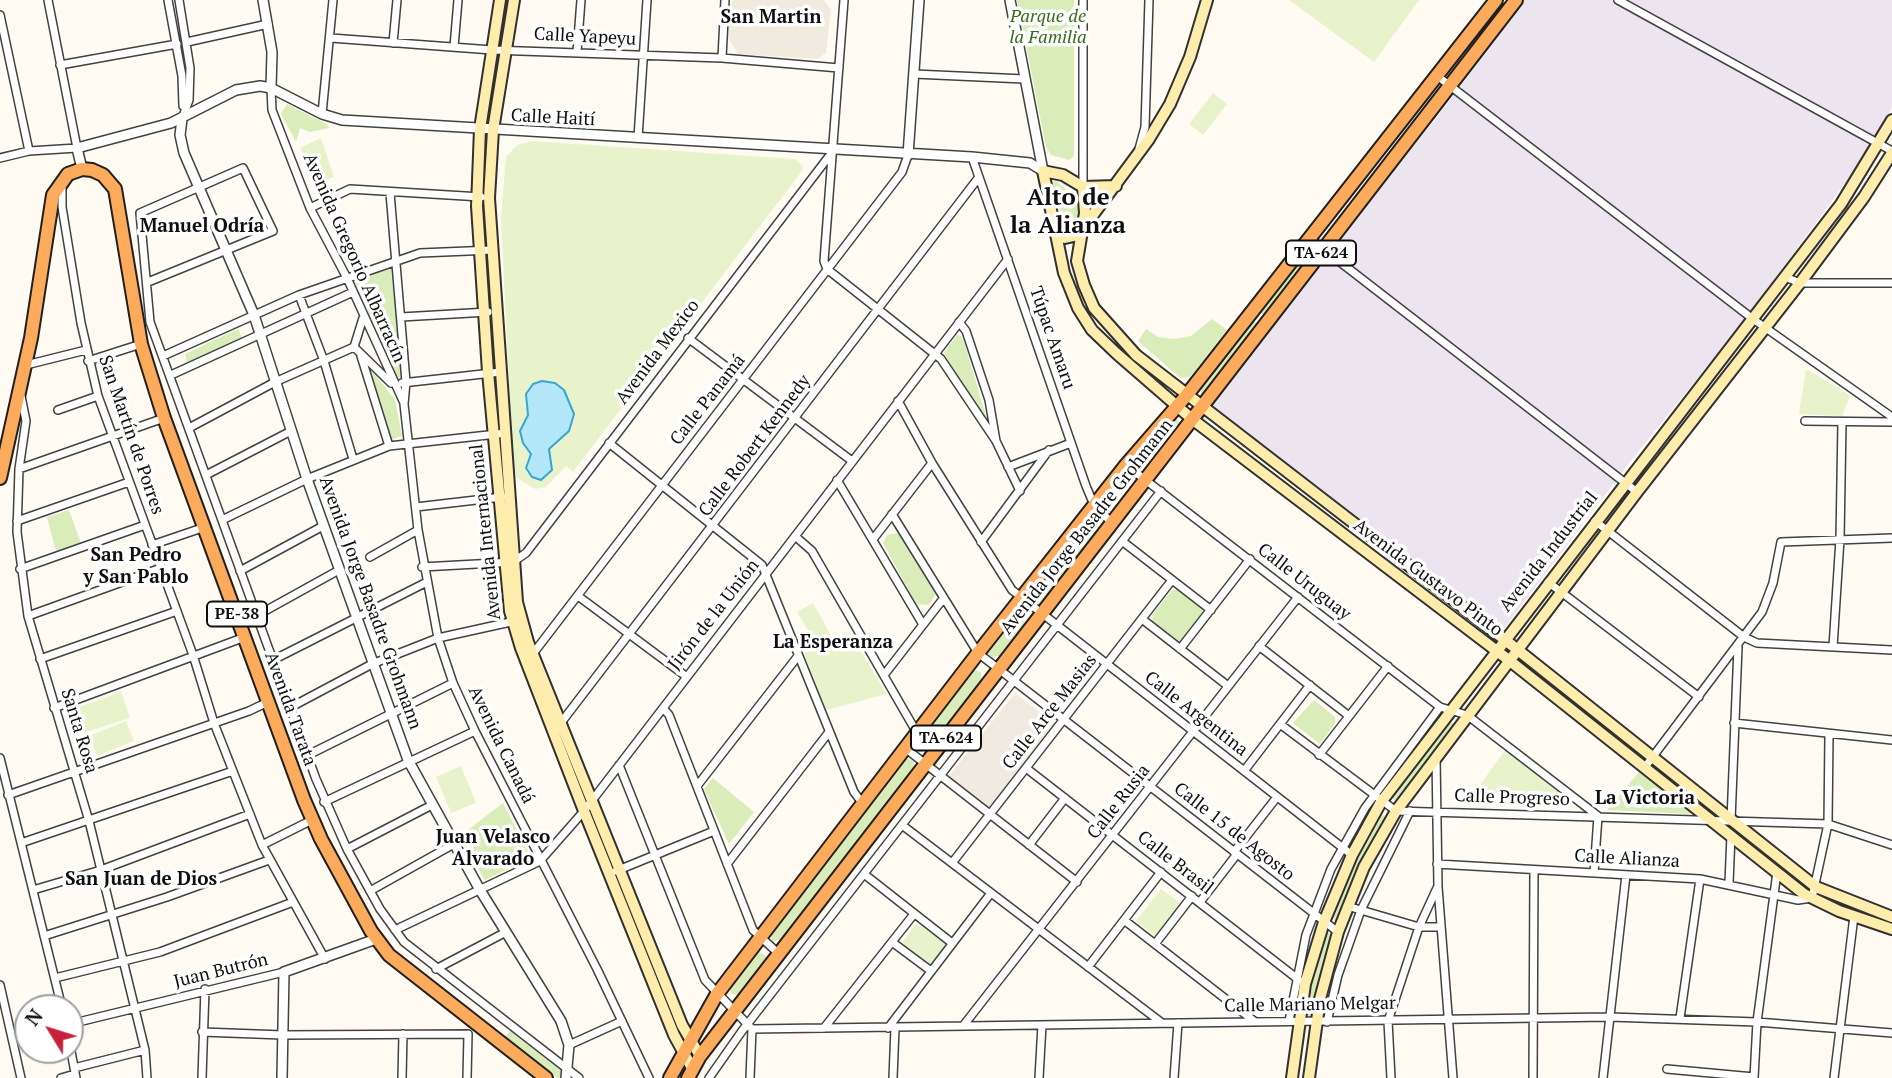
<!DOCTYPE html>
<html>
<head>
<meta charset="utf-8">
<style>
  body { margin:0 }
  #map { position:relative; width:1892px; height:1078px; overflow:hidden; background:#fffbf2; font-family:"PT Serif",serif }
  canvas { display:block }
  .north { position:absolute; left:14px; top:994px; width:70px; height:70px; box-sizing:border-box; background:#fff; border:2px solid #9f9f9f; border-radius:50%; rotate:308deg; font-size:19px; font-weight:700; line-height:28px; text-align:center; color:#0f0f0f }
  .north::after { content:''; display:block; margin:auto; width:24px; height:32px; background:#c7203a; clip-path:polygon(50% 0,100% 100%,50% 72%,0 100%) }
</style>
</head>
<body>
<div id="map">
<canvas width="1892" height="1078"></canvas>
<div class="north">N</div>
</div>
<script>
const g = document.querySelector('canvas').getContext('2d');
g.lineJoin = 'round';
function paint(path, color) { g.fillStyle = color; g.fill(path, 'evenodd'); }
const toPath = rows => new Path2D(rows.map(r => 'M' + r).join(''));
function stroke(path, color, width, dash) { g.strokeStyle = color; g.lineWidth = width; g.lineCap = dash ? 'butt' : 'round'; g.setLineDash(dash || []); g.stroke(path); }
function label(font, color, halo, rows, align = 'center') {
  g.font = font + ' "PT Serif",serif'; g.lineWidth = 7; g.setLineDash([]); g.textBaseline = 'middle'; g.strokeStyle = halo; g.fillStyle = color; for (const [text, x, y, turn = 0] of rows) {
    g.save(); g.translate(x, y); g.rotate((+turn || 0) * Math.PI / 180); g.textAlign = isNaN(turn) ? turn : align; if (halo) g.strokeText(text, 0, 0); g.fillText(text, 0, 0); g.restore();
  }
}
paint(toPath([
  [1524,0,1892,0,1892,107,1873,145,1742,323,1626,467,1503,630,1210,406,1450,100]
]), '#ece4ee');
paint(toPath([
  [1017,0,1074,0,1074,156,1069,160,1051,155,1046,147],
  [287,104,328,125,329,128,310,132,300,128,296,142,281,114],
  [1056,181,1073,195,1079,212,1077,224,1069,233,1065,231,1053,182],
  [1310,246,1317,251,1266,315,1263,315,1260,311],
  [391,269,404,375,397,378,353,278],
  [1212,319,1227,330,1190,377,1180,378,1138,341,1146,329,1158,337,1174,339,1191,336],
  [1252,320,1259,325,1201,396,1201,388],
  [238,329,242,337,187,363,185,354],
  [957,335,961,336,965,345,992,436,944,353],
  [368,365,395,400,402,436,390,440],
  [1176,417,1179,423,1147,466,1137,470,1134,465],
  [69,510,82,546,57,555,47,517],
  [1090,519,1097,521,1098,529,1044,600,1036,605,1029,597],
  [899,533,936,594,929,605,916,604,883,543,887,535],
  [1172,590,1179,590,1203,609,1202,615,1183,641,1178,641,1152,621,1153,614],
  [1014,614,1022,614,1025,623,999,656,991,657,987,651],
  [971,669,981,672,981,681,928,749,920,748,918,739],
  [1314,700,1335,717,1335,723,1320,744,1293,723],
  [1449,721,1454,724,1453,729,1394,801,1391,795],
  [905,758,914,761,913,771,783,938,773,942,769,933],
  [1639,772,1694,814,1607,810],
  [713,778,754,812,729,844,704,789],
  [503,803,531,858,485,880,459,837],
  [1381,814,1386,818,1338,921,1334,920,1332,915,1351,868],
  [1328,932,1333,935,1313,1015,1310,1018,1303,1013,1312,974],
  [758,951,766,956,765,962,743,991,739,995,732,994,729,986],
  [510,1031,563,1072,562,1077,558,1078,505,1037]
]), '#d9ecb9');
paint(toPath([
  [1289,0,1419,0,1374,62],
  [1213,93,1227,104,1203,135,1189,124],
  [321,138,334,177,316,184,300,148],
  [533,141,795,159,803,166,802,171,573,472,566,466,546,487,535,489,517,478,513,467,501,218,506,157,517,145],
  [1806,369,1850,395,1842,416,1799,414],
  [813,603,832,637,817,646,797,612],
  [849,632,887,694,826,710,804,653],
  [121,692,130,718,80,734,74,709],
  [126,721,134,741,97,756,89,736],
  [1505,750,1567,797,1565,803,1515,801,1509,797,1506,800,1470,799],
  [461,766,476,803,451,813,436,777],
  [1161,889,1182,904,1156,937,1136,921],
  [916,923,947,944,933,965,928,965,901,945]
]), '#e9f3cb');
paint(toPath([
  [732,0,824,0,831,10,826,53,817,59,738,54,728,38],
  [1015,693,1055,724,989,808,949,776]
]), '#f1eadf');
const water = toPath([
  [542,381,555,383,564,390,574,414,569,431,549,449,552,470,541,480,532,477,526,468,531,454,523,443,520,431,528,415,526,394,533,384,542,381]
]);
paint(water, '#b4e7f9');
stroke(water, '#37a6d4', 2);
const minor = toPath([
  [168,0,182,76,183,106],
  [179,0,190,68,189,100,182,119],
  [844,0,824,261,827,269,941,359,996,441,1020,491],
  [1618,0,1892,151],
  [0,15,29,151],
  [331,38,492,50,722,58,839,68],
  [187,42,268,24],
  [393,43,397,0],
  [454,47,458,0],
  [577,52,581,0],
  [722,58,725,0],
  [60,65,177,44],
  [914,74,1024,79],
  [1436,75,1753,319,1892,417],
  [271,88,272,110,310,208,347,278,404,403],
  [322,114,333,0],
  [638,138,647,0],
  [1139,149,1145,127,1149,0],
  [972,157,1086,486,1094,505,1112,523],
  [0,158,29,151,77,148,48,0],
  [62,184,62,207,81,323,98,396,193,655,214,723,262,845,325,959],
  [1083,187,1083,0],
  [390,193,406,382,404,404,418,530,438,638,453,683,475,731,597,969,649,1078],
  [310,208,350,189,481,197],
  [1309,238,1637,492],
  [1785,277,1800,283,1892,283],
  [148,282,273,231,243,168,140,213,150,322,316,779,347,849,380,909,404,942,579,1078],
  [299,295,324,361,353,459],
  [401,317,488,312],
  [959,322,966,331,989,400,996,441],
  [688,338,852,461],
  [354,347,391,383],
  [354,347,363,318],
  [163,356,299,295,420,253,492,250],
  [361,356,389,446],
  [88,361,141,344],
  [26,365,86,350],
  [171,375,353,292],
  [402,383,501,372],
  [21,396,26,421,19,469,17,532,28,616,89,821,145,1050,147,1078],
  [898,401,932,463,1012,590,1352,855],
  [58,410,98,396],
  [1805,421,1892,422],
  [189,428,275,382,354,347],
  [609,443,762,565,854,792,863,804],
  [1126,465,1440,707,1467,715,1598,816,1594,873],
  [1008,467,1071,443],
  [19,469,164,418],
  [206,475,291,431],
  [837,480,922,623],
  [416,507,502,497],
  [892,514,978,653,1338,932],
  [222,520,307,479,389,446,506,433],
  [17,521,129,482],
  [1595,521,1744,637,1757,643,1892,650],
  [795,536,812,551,917,733],
  [874,538,932,463],
  [1122,541,1211,610],
  [981,542,1049,450],
  [152,545,205,527],
  [370,557,418,530],
  [422,567,513,562,526,553,833,151],
  [20,569,145,525],
  [240,571,323,526],
  [1548,582,1699,697],
  [578,596,687,677],
  [28,616,161,568],
  [256,616,339,570],
  [1142,619,1228,686],
  [1259,646,1349,716],
  [1833,647,1840,539,1842,422],
  [1180,649,1250,559],
  [532,655,902,172,908,155],
  [40,659,177,611],
  [273,660,425,583],
  [884,675,943,599],
  [291,707,372,664,438,638,515,621],
  [54,708,245,637],
  [663,708,669,715,753,930,779,954],
  [1734,723,1892,740],
  [560,724,979,177],
  [1280,724,1396,811,1828,824,1892,845],
  [905,748,1077,882],
  [308,755,453,683],
  [1319,755,1388,666],
  [1436,757,1438,887,1453,1078],
  [0,758,62,1008],
  [619,765,705,980,752,1029,1610,1017,1757,1022,1892,1033],
  [1645,767,1762,612,1773,583,1781,542,1892,538],
  [1026,768,1299,980],
  [1244,771,1310,685],
  [697,786,798,656],
  [8,795,249,711,270,701],
  [324,802,475,731],
  [1731,820,1738,647],
  [902,825,1162,1023],
  [21,843,233,771],
  [262,845,312,820],
  [1029,845,1065,798],
  [347,849,432,805],
  [1234,852,1277,797],
  [952,863,1172,580],
  [727,864,829,732],
  [1437,864,1700,879,1798,900,1812,898,1828,824,1829,735],
  [616,871,714,831],
  [864,874,952,943],
  [1729,883,1731,835],
  [33,890,101,870,250,814],
  [370,891,454,844],
  [1200,902,1237,854],
  [1347,906,1419,927,1441,927],
  [1124,920,1254,1021],
  [395,930,540,861,584,811,1008,259],
  [44,936,167,897,269,860],
  [892,942,931,971],
  [1155,944,1192,896],
  [1088,967,1161,872],
  [436,969,506,932],
  [55,978,160,952,293,902],
  [0,985,21,1078],
  [1680,1018,1700,879],
  [1289,1021,1306,935,1331,869,1365,808,1440,707],
  [1327,1022,1338,975,1361,910,1410,811],
  [70,1024,284,972],
  [963,1026,1298,597],
  [824,1028,914,914],
  [888,1028,991,893],
  [202,1032,283,1035,468,1034],
  [569,1045,622,1021],
  [70,1046,76,1078],
  [74,1068,145,1050],
  [1667,1069,1754,1077],
  [61,1078,75,1074],
  [202,1078,205,989],
  [402,1078,403,1034],
  [467,1078,468,1034],
  [709,1078,742,1031,1161,491],
  [750,1078,752,1029],
  [893,1078,895,1028],
  [1039,1078,1042,1025],
  [1174,1078,1178,1023],
  [1391,1078,1388,1021,1419,927,1437,888],
  [1533,1078,1534,870],
  [1603,1078,1626,875],
  [1754,1078,1757,1022,1777,872],
  [1834,1078,1854,916]
]);
const tertiary = toPath([
  [263,0,272,52,271,88],
  [1010,0,1043,171],
  [182,119,180,135,184,153,254,315,307,479,408,760,480,890,561,1021,569,1045,566,1078],
  [908,155,919,0],
  [82,169,77,148,171,123,236,90,260,86,271,88,322,114,342,120,972,157,1030,163,1043,171],
  [282,1078,284,972,376,939]
]);
const secondary = toPath([
  [500,0,480,129,477,206,488,372,510,611,521,648,584,811,674,1035,692,1068],
  [514,0,493,130,489,198,517,602,528,642,682,1025,700,1056],
  [1116,186,1083,187,1063,175,1043,171,1064,273,1078,308,1092,330,1116,353,1192,419,1510,661,1804,894,1839,911,1892,929],
  [1083,187,1085,213,1077,261,1084,285,1094,308,1136,355,1504,639,1816,887,1892,917],
  [1055,230,1065,238,1078,235,1149,139,1170,104,1190,57,1207,0],
  [1292,1078,1305,984,1324,922,1352,855,1381,802,1841,204,1892,120],
  [1309,1078,1320,999,1338,932,1364,867,1396,811,1637,492,1800,283,1864,197,1892,153]
]);
const trunk = toPath([
  [0,478,31,338,53,195,68,174,82,169,92,170,103,175,115,189,141,344,164,418,304,800,321,839,371,931,389,955,546,1078],
  [670,1078,717,994,978,653,1126,465,1186,396,1496,0],
  [688,1078,700,1056,1516,0]
]);
stroke(minor, '#424242', 10);
stroke(tertiary, '#424242', 12);
stroke(secondary, '#313131', 14);
stroke(trunk, '#202020', 16);
stroke(minor, '#fff', 7);
stroke(tertiary, '#fff', 9);
stroke(secondary, '#ffedad', 10);
stroke(trunk, '#fcaa5c', 12);
for (const [x, y, w] of [
  [1321,253,70],
  [237,614,60],
  [946,738,70]
]) { const box = new Path2D(); box.roundRect(x - w / 2, y - 12.5, w, 25, 5); g.fillStyle = '#fff'; g.fill(box); stroke(box, '#0f0f0f', 2); }
label('bold 16px', '#0f0f0f', null, [
  ["TA-624",1321,253],
  ["PE-38",237,614],
  ["TA-624",946,738]
]);
label('italic 18px', '#356b1c', '#fff', [
  ["Parque de",1048,17],
  ["la Familia",1048,38]
]);
label('18px', '#0f0f0f', '#fff', [
  ["Calle Yapeyu",585,37,3],
  ["Calle Haití",553,118,3],
  ["Avenida Gregorio Albarracín",354,258,66],
  ["Túpac Amaru",1052,338,71],
  ["Avenida Mexico",658,352,-53],
  ["Calle Panamá",708,400,-52],
  ["San Martín de Porres",131,435,71],
  ["Calle Robert Kennedy",755,446,-53],
  ["Avenida Jorge Basadre Grohmann",1087,527,-52],
  ["Avenida Internacional",486,532,-96],
  ["Avenida Industrial",1549,552,-52],
  ["Avenida Gustavo Pinto",1428,578,37],
  ["Calle Uruguay",1304,582,38],
  ["Avenida Jorge Basadre Grohmann",370,603,70],
  ["Jirón de la Unión",714,615,-52],
  ["Avenida Tarata",290,709,70],
  ["Calle Arce Masias",1050,712,-52],
  ["Calle Argentina",1196,714,38],
  ["Santa Rosa",79,731,73],
  ["Avenida Canadá",501,745,64],
  ["Calle Progreso",1512,798,2],
  ["Calle Rusia",1119,802,-52],
  ["Calle 15 de Agosto",1234,832,38],
  ["Calle Alianza",1627,859,3],
  ["Calle Brasil",1175,863,38],
  ["Juan Butrón",221,971,-14],
  ["Calle Mariano Melgar",1310,1005,-1]
]);
label('bold 19px', '#0f0f0f', '#fff', [
  ["San Martin",771,18],
  ["Manuel Odría",202,227],
  ["San Pedro",136,556],
  ["y San Pablo",136,578],
  ["La Esperanza",833,643],
  ["La Victoria",1645,799],
  ["Juan Velasco",493,838],
  ["Alvarado",493,860],
  ["San Juan de Dios",141,880]
]);
label('bold 24px', '#0f0f0f', '#fff', [
  ["Alto de",1068,198],
  ["la Alianza",1068,226]
]);
</script>
</body>
</html>
